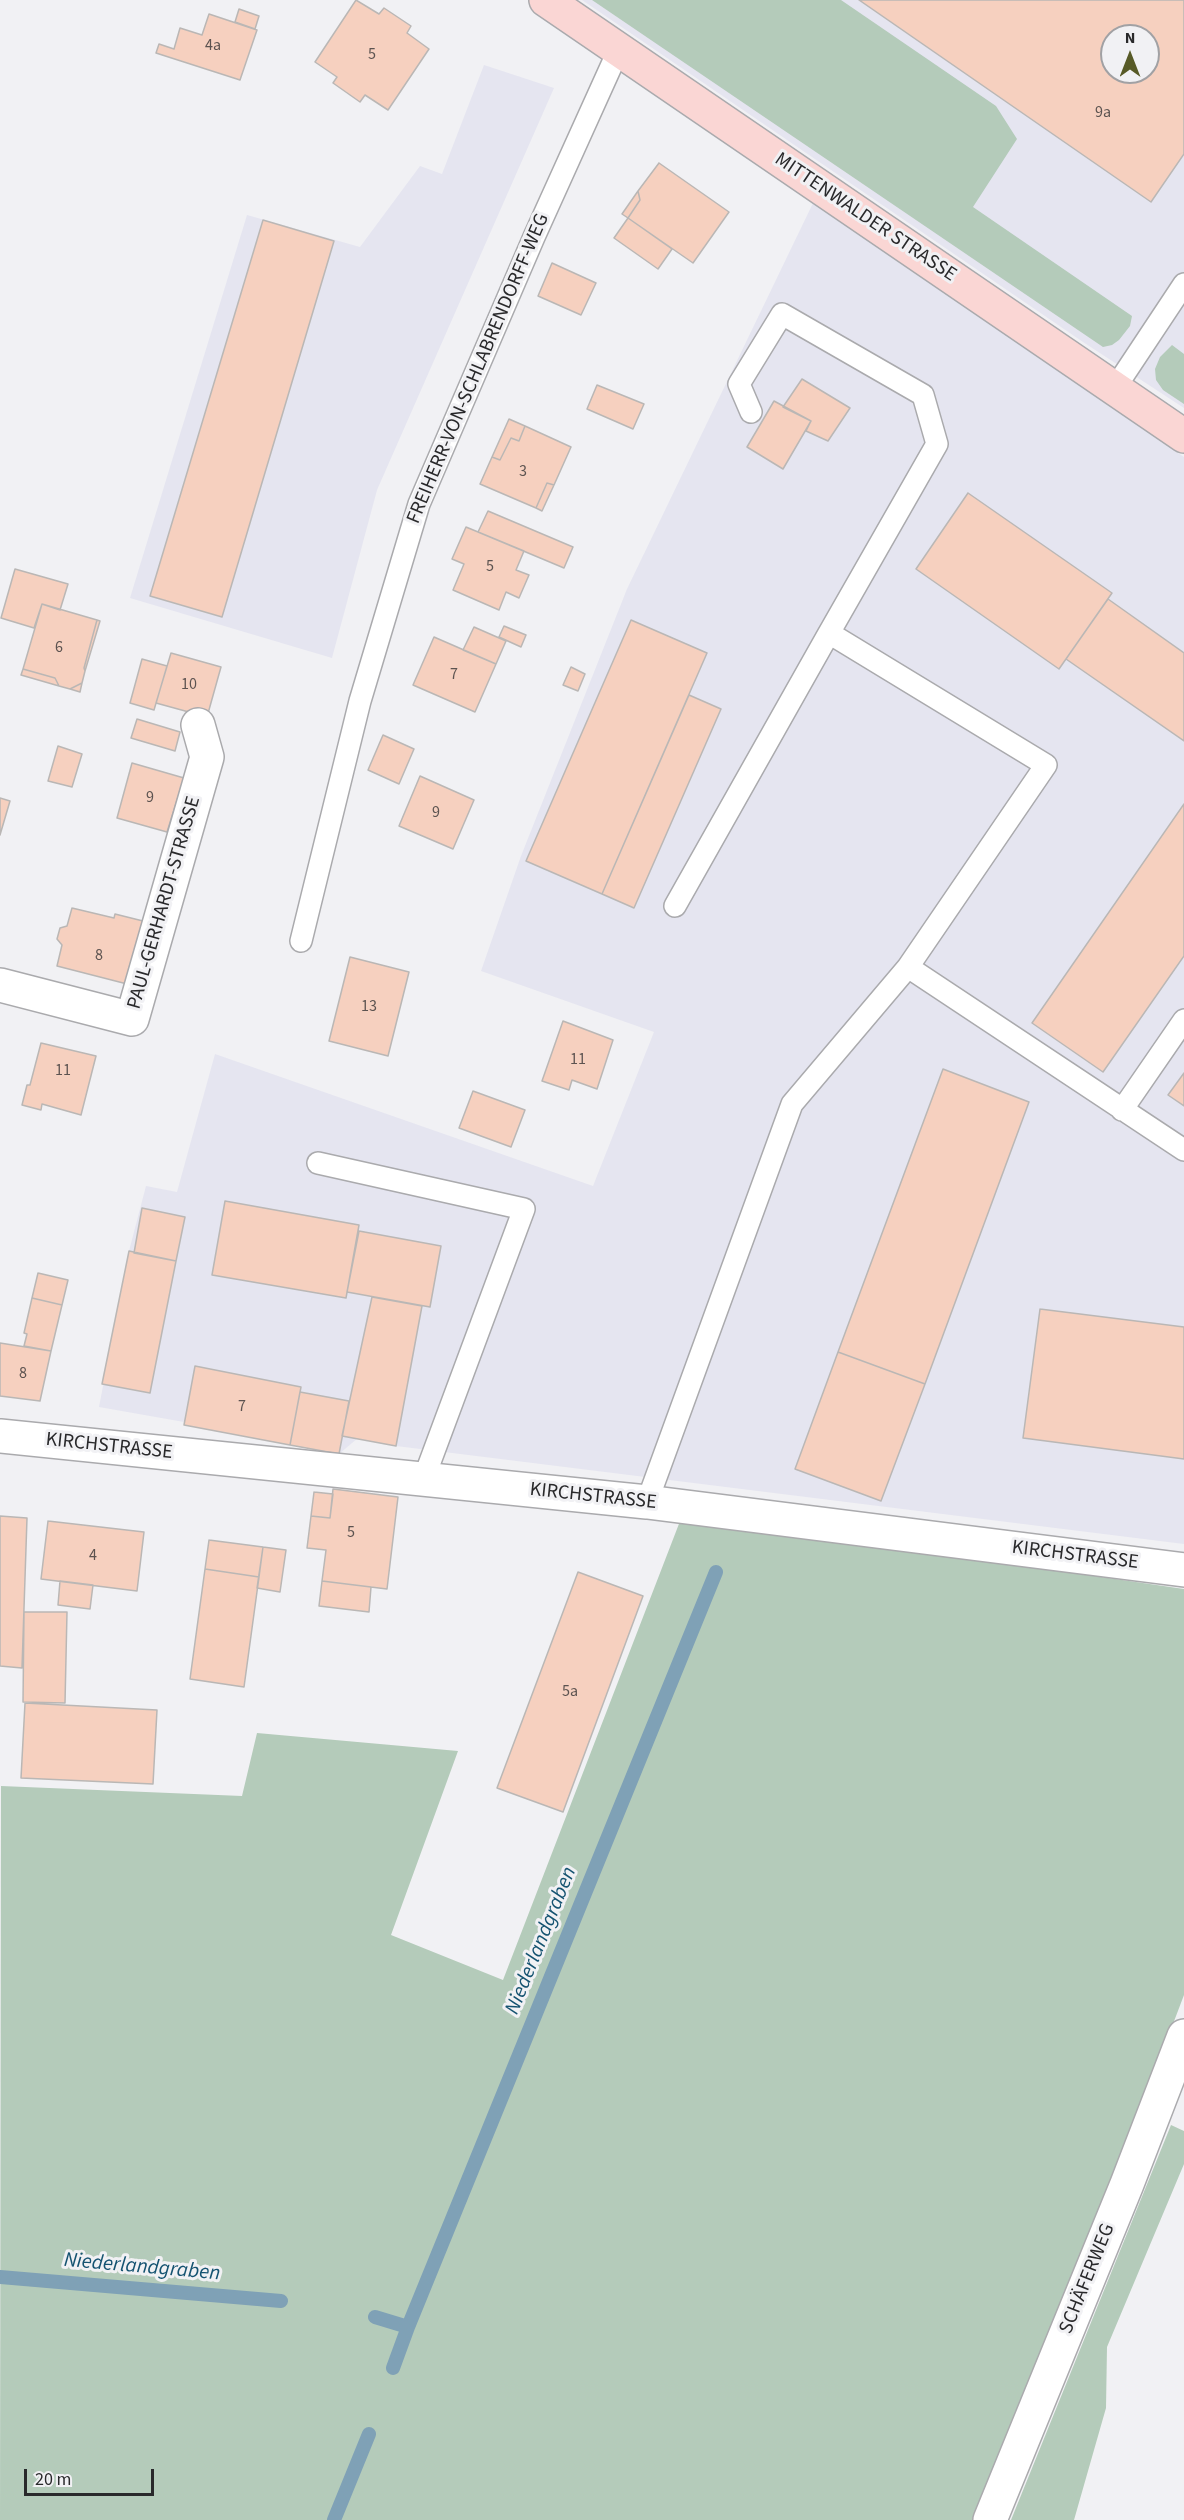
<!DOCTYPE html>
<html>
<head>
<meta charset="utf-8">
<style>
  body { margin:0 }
  #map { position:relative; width:1184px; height:2520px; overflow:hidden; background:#f1f1f4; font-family:"Source Sans 3",sans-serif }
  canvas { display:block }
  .north { position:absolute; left:1100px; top:24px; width:60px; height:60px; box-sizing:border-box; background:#f1f1f4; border:2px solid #a1a1a4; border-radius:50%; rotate:0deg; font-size:16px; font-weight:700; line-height:24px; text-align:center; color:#29292b }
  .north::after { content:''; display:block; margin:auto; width:21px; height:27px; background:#575a27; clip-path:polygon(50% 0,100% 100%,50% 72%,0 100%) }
  .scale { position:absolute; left:24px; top:2469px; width:130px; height:27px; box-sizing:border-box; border:3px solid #29292b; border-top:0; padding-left:8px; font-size:18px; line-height:21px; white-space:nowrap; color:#29292b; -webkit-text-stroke:4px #f1f1f4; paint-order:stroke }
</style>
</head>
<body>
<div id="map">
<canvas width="1184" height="2520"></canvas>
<div class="north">N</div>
<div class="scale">20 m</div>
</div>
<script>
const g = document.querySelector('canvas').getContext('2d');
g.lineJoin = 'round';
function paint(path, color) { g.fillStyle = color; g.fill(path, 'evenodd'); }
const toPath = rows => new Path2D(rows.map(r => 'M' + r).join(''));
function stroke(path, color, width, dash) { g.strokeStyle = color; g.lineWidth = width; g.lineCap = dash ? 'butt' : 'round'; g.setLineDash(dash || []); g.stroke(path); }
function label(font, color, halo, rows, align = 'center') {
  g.font = font + ' "Source Sans 3",sans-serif'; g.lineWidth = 6; g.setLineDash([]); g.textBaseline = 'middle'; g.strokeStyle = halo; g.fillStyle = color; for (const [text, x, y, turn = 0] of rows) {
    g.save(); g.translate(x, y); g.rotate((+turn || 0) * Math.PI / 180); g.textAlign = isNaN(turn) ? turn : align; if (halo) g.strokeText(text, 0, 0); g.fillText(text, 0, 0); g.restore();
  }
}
paint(toPath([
  [582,0,1184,0,1184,408,1083,342],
  [1112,36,1148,36,1148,72,1112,72],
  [484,65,554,88,377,490,332,658,130,598,247,215,360,247,420,166,442,174],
  [814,201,1184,457,1184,1544,396,1446,358,1438,339,1454,184,1425,184,1422,99,1407,129,1251,146,1186,177,1192,215,1054,593,1186,654,1032,481,971,521,856,627,589]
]), '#e5e5f0');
paint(toPath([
  [592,0,841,0,996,106,1017,139,973,207,1132,316,1130,326,1119,340,1112,345,1103,347],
  [1172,345,1184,354,1184,404,1163,390,1156,380,1155,369,1160,357],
  [682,1516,1184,1589,1184,1995,1114,2179,973,2520,0,2520,1,1786,242,1796,257,1733,458,1751,391,1935,503,1980],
  [1171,2125,1184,2131,1184,2164,1107,2347,1106,2408,1074,2520,1011,2520]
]), '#b4cbba');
stroke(toPath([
  [0,2277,281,2301],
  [375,2317,408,2327,393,2368],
  [408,2327,716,1572],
  [334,2520,369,2434]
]), '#7fa1b6', 14);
const building = toPath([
  [356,0,379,14,384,8,411,26,407,33,429,49,388,110,365,95,360,102,333,83,337,77,315,62,356,0],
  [859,0,1184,0,1184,154,1151,202,859,0],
  [1112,36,1148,36,1148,72,1112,72,1112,36],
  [239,9,259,16,255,29,235,22,239,9],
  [209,14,257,30,240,80,156,53,159,44,174,49,180,28,202,35,209,14],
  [659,163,729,212,693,263,628,218,640,200,638,191,659,163],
  [638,191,640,200,628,218,622,214,638,191],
  [628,218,672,249,658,269,614,238,628,218],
  [263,220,334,241,222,617,150,596,263,220],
  [552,263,596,283,581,315,538,296,552,263],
  [802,379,850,408,828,441,806,431,811,421,783,407,802,379],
  [597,385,644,404,633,429,587,409,597,385],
  [774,401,811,421,783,469,747,447,774,401],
  [509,419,525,426,519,441,511,438,500,460,492,457,509,419],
  [525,426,571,447,554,485,547,483,536,508,480,484,492,457,500,460,511,438,519,441,525,426],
  [547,483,554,485,542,511,536,508,547,483],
  [968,493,1112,593,1059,669,916,569,968,493],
  [488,511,573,547,564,568,478,532,488,511],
  [466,527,524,551,516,570,529,575,519,598,506,592,499,610,453,590,464,564,452,559,466,527],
  [15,569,68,584,60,610,42,604,34,628,1,618,15,569],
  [1108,599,1184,653,1184,741,1066,659,1108,599],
  [42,604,97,620,84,668,85,671,82,683,70,689,59,686,55,678,23,669,42,604],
  [97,620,100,621,85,671,84,668,97,620],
  [631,620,707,653,602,894,526,861,631,620],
  [504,626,526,635,521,647,499,637,504,626],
  [474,627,506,641,496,664,463,650,474,627],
  [434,637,496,664,475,712,413,685,434,637],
  [171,653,221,667,207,717,156,703,171,653],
  [142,659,167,666,154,710,130,703,142,659],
  [571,667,585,674,578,691,563,685,571,667],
  [23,669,55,678,59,686,21,675,23,669],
  [82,683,80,692,70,689,82,683],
  [689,695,721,709,634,908,602,894,689,695],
  [137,719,180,732,175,751,131,738,137,719],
  [383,735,414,749,399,784,368,770,383,735],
  [58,746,82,754,72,787,48,781,58,746],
  [132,763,184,778,167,832,117,818,132,763],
  [420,776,474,800,453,849,399,826,420,776],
  [0,798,10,801,0,835,0,798],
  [1184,804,1184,956,1103,1072,1032,1023,1184,804],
  [72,908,114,918,115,914,147,922,131,985,57,966,62,945,57,939,60,928,67,926,72,908],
  [350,957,409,972,388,1056,329,1041,350,957],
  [563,1021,613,1040,597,1089,572,1080,569,1090,542,1081,563,1021],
  [41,1043,96,1056,81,1115,42,1104,41,1110,22,1105,27,1085,30,1085,41,1043],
  [943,1069,1029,1102,925,1384,838,1352,943,1069],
  [1184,1073,1184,1106,1168,1095,1184,1073],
  [473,1091,525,1110,511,1147,459,1128,473,1091],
  [225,1201,359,1225,346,1298,212,1275,225,1201],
  [142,1208,185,1217,176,1261,134,1253,142,1208],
  [359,1231,441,1246,430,1307,347,1292,359,1231],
  [129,1251,176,1261,150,1393,102,1384,129,1251],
  [38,1273,68,1280,62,1305,32,1298,38,1273],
  [372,1297,422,1306,396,1446,342,1436,372,1297],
  [32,1298,62,1305,51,1351,24,1346,27,1334,24,1333,32,1298],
  [1040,1309,1184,1327,1184,1459,1023,1438,1040,1309],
  [0,1343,51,1351,40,1401,0,1396,0,1343],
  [838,1352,925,1384,881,1501,795,1469,838,1352],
  [195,1366,301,1387,290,1445,184,1425,195,1366],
  [300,1392,349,1401,339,1454,290,1445,300,1392],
  [333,1489,398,1497,387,1589,322,1581,326,1550,307,1548,311,1516,330,1518,333,1489],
  [314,1492,333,1494,330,1518,311,1516,314,1492],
  [0,1516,27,1518,22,1668,0,1666,0,1516],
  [48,1521,144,1532,137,1591,41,1579,48,1521],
  [209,1540,263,1547,259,1577,205,1569,209,1540],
  [263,1547,286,1550,280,1592,257,1588,263,1547],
  [205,1569,259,1577,244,1687,190,1679,205,1569],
  [578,1572,643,1596,563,1812,497,1788,578,1572],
  [60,1581,93,1585,90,1609,58,1605,60,1581],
  [322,1581,371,1587,369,1612,319,1606,322,1581],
  [24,1612,67,1612,65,1703,23,1702,24,1612],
  [25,1703,157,1710,153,1784,21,1778,25,1703]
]);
paint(building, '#f6d0bf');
stroke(building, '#bab7b5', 1.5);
const lane = toPath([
  [1115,388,1184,284],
  [751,412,739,384,782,314,923,395,937,444,829,633,1046,765,908,967],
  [675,906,829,633],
  [301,941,360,701,419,504,534,237,619,49],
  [1122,1110,1184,1020],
  [318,1163,524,1209,424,1478],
  [647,1502,792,1104,908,967,1184,1150]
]);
const street = toPath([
  [0,985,132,1019,207,757,198,725],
  [0,1436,647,1502,1184,1570],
  [990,2520,1127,2184,1184,2036]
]);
const secondary = toPath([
  [546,0,1184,436]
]);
stroke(lane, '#aaaaad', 24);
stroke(street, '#aaaaad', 36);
stroke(secondary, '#aaaaad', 36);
stroke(lane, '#fff', 21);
stroke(street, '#fff', 33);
stroke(secondary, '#fad6d4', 33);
label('16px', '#5c5350', null, [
  ["4a",213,46],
  ["5",372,55],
  ["9a",1103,113],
  ["3",523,472],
  ["5",490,567],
  ["6",59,648],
  ["7",454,675],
  ["10",189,685],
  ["9",150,798],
  ["9",436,813],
  ["8",99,956],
  ["13",369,1007],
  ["11",578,1060],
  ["11",63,1071],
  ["8",23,1374],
  ["7",242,1407],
  ["5",351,1533],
  ["4",93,1556],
  ["5a",570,1692]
]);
label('20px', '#29292b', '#f1f1f4', [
  ["MITTENWALDER STRASSE",865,218,34],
  ["FREIHERR-VON-SCHLABRENDORFF-WEG",479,369,-67],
  ["PAUL-GERHARDT-STRASSE",165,903,-74],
  ["KIRCHSTRASSE",109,1447,6],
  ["KIRCHSTRASSE",593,1497,6],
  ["KIRCHSTRASSE",1075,1556,7],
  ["SCHÄFERWEG",1088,2279,-68]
]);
label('italic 21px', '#155371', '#f1f1f4', [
  ["Niederlandgraben",542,1941,-68],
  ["Niederlandgraben",142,2268,5]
]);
</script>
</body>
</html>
